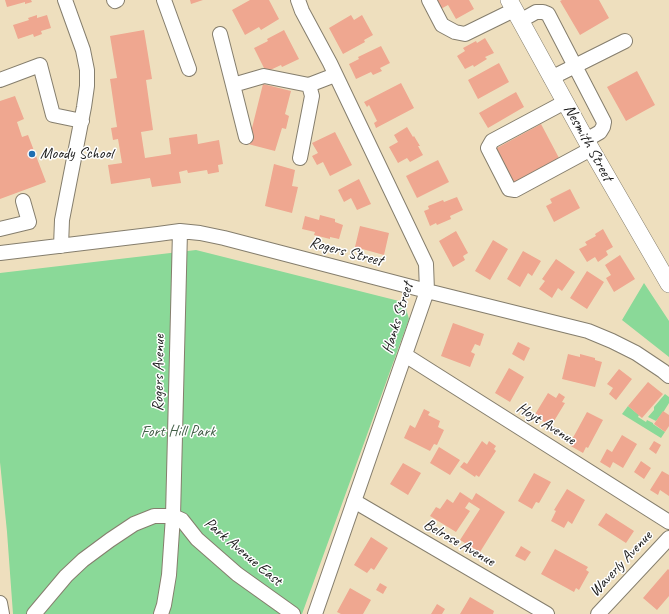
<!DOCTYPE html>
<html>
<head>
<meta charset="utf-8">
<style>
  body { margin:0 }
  canvas { display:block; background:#eedfbe }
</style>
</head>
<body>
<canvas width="669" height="614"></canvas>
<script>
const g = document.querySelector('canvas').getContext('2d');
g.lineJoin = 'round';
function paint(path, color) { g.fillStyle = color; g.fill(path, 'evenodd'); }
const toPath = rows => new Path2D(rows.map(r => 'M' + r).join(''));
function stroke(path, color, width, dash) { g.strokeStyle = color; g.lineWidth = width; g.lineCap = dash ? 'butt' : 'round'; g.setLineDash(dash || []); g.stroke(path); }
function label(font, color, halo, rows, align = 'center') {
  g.font = font + ' Caveat,sans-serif'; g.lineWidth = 3; g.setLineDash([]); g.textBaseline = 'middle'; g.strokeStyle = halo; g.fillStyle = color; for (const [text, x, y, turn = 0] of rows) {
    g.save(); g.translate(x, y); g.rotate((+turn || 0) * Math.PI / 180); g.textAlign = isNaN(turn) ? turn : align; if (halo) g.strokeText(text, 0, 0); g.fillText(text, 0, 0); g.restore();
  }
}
paint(toPath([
  [196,250,399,301,406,309,409,319,302,614,13,614,7,532,0,462,0,273],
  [644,283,669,321,669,357,622,320],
  [665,394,669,397,669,403,664,411,656,421,648,417,654,410,654,407],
  [628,406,639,415,638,417,646,422,647,420,653,423,653,424,665,432,661,438,622,414]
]), '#8ad998');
paint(toPath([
  [5,0,31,0,32,2,25,4,25,2,7,7],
  [190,0,203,0,191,4],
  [250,0,269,0,279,19,261,30,259,27,245,35,232,10],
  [434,0,469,0,474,9,456,19,448,5,439,10],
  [562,0,599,0,609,18,580,35,560,1],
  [37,15,37,18,47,15,51,28,41,31,42,34,34,37,33,34,18,39,13,25,29,20,28,18],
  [351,15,354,20,362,15,373,35,364,40,365,42,343,54,329,28],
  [144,30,152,79,146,80,153,130,141,132,145,158,171,154,169,138,197,134,198,144,219,140,223,164,218,165,219,172,208,174,207,170,188,173,187,170,179,172,181,183,152,187,150,178,111,184,108,165,122,163,118,139,113,140,111,128,117,127,110,79,117,78,110,36],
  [284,30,299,59,282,67,281,65,266,72,254,48,268,41,267,39],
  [485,38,494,53,485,57,487,59,474,67,473,65,465,69,457,56,465,51,463,48,476,41,477,43],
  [381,46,390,63,380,68,382,71,373,75,371,72,356,79,349,64,359,59,358,57],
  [499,63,509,82,478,99,468,80],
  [637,71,655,105,626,121,607,87],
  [401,83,414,108,376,128,374,123,377,121,369,105,367,107,364,102],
  [263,84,291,91,285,114,289,116,286,129,282,128,275,151,248,144],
  [516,92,524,107,488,128,479,113],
  [15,96,24,119,17,122,22,137,28,135,46,182,0,199,0,101],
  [541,124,559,158,514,183,495,149],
  [407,127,413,137,414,136,420,146,418,146,423,155,410,162,407,158,398,163,389,147,398,142,394,135],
  [335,132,352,165,330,176,323,162,317,165,312,156,318,153,312,143],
  [438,160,449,182,417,198,406,176],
  [274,164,295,170,292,186,298,187,292,213,265,206],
  [359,179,371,204,357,210,351,198,344,202,338,190],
  [570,189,580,208,554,222,546,206,552,203,550,199],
  [457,197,463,210,450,216,451,219,437,225,436,223,430,226,424,211,429,209,428,206,443,200,444,202],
  [320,215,335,219,335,222,343,225,339,239,330,237,330,239,314,235,315,232,302,229,305,216,319,220],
  [360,226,389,233,384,255,355,247],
  [603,229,613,247,606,251,608,255,598,262,595,257,587,262,579,249,587,245,585,242,596,236,595,234],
  [456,231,468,253,463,256,465,260,453,267,439,241],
  [493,240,508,249,490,280,475,271],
  [523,251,541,261,532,276,528,273,520,287,507,279],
  [620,255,635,279,614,292,606,278,611,275,605,265],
  [556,259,575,272,562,291,558,288,552,298,539,289,545,281,542,279],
  [587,271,604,282,587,309,570,298],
  [453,323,484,334,480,346,475,344,471,352,475,354,470,367,441,356],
  [518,342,530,348,524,361,512,354],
  [568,354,580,357,580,354,595,358,595,360,602,362,595,387,562,379],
  [509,368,524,377,510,402,495,393],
  [619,369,632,379,616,400,609,394,613,388,607,384],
  [648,382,663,394,642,418,628,406],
  [548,393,556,398,559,393,565,397,562,402,565,403,551,426,534,416],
  [424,409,430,412,428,415,440,421,438,427,444,430,437,445,434,444,430,451,404,438,410,425,415,428],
  [663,411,669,415,669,426,665,432,654,424],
  [587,412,603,420,588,448,586,447,583,453,569,445],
  [622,435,637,444,623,468,613,462,610,468,600,462,607,449,612,452],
  [482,441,487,445,489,441,496,446,494,449,496,451,479,477,476,475,475,477,460,467,464,462,467,464],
  [654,441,661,445,656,454,649,449],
  [439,447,460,460,450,475,430,463],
  [641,461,651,468,644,479,634,472],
  [403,463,421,473,408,495,390,484],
  [662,471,669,475,669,496,660,490,658,495,650,490],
  [534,473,551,482,539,503,536,502,532,509,518,501],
  [567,489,585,500,572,524,568,521,564,528,551,521,556,511,554,510],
  [460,492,472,500,476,493,505,512,480,552,460,540,480,509,469,502,465,508,470,511,456,532,430,516,436,507,440,509,447,499,453,503],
  [606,513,634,531,626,543,598,525],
  [371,537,388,548,374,570,371,568,367,573,354,565],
  [521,546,531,552,525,561,515,556],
  [555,549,588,567,586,570,589,572,579,590,576,588,574,592,541,574],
  [668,569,669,570,669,596,657,610,643,598],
  [380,583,387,587,383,594,376,590],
  [350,588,371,600,363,614,341,614,337,612],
  [470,597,494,611,493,614,460,614],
  [437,604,445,609,442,614,431,614]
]), '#efa790');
const minor = toPath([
  [114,0,115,1,117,0],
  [164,0,189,69],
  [298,0,302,11,330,63,426,264,427,291,315,614],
  [429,0,442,25,455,32,465,34,514,10],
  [520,21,536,12,543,12,548,14,604,122,603,127,600,132,586,140],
  [220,34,233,85,264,76,309,85,335,75],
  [551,78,625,41],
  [0,80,40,65,53,115,82,121],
  [233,85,246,137],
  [565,102,492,141,488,148,509,189,515,190,591,149],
  [300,158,312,96,309,85],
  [0,229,29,222,23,201],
  [61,246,62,220,84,107,87,86,87,70,83,50,65,0],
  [0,253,158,234,180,231,200,233,224,238,427,291,588,331,612,341,636,353,663,371,669,376],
  [405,355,669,522],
  [354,501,547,614],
  [0,603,2,614],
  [34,614,66,576,83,560,110,540,134,524,154,516,173,516,182,520,197,539,237,574,293,614],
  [161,614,164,605,169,575,173,516,180,231],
  [598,614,669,538]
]);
const major = toPath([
  [509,0,591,149,669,284]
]);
stroke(minor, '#857e6d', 16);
stroke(major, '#857e6d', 18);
stroke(minor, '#fff', 14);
stroke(major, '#fff', 17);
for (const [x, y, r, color] of [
  [32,154,4,"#1f6fb2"]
]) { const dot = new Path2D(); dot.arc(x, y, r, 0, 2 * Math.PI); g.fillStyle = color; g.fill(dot); stroke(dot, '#fff', 1.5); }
label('16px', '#1c1c1c', '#fff', [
  ["Nesmith Street",588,143,61],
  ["Rogers Street",346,252,15],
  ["Hanks Street",398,318,-73],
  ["Rogers Avenue",159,373,-89],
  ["Hoyt Avenue",546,424,32],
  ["Belrose Avenue",459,543,30],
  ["Park Avenue East",243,552,40],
  ["Waverly Avenue",621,564,-47]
]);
label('16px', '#1c1c1c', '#fff', [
  ["Moody School",40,154]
], 'left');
label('16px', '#425e47', '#fff', [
  ["Fort Hill Park",178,432]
]);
</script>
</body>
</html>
